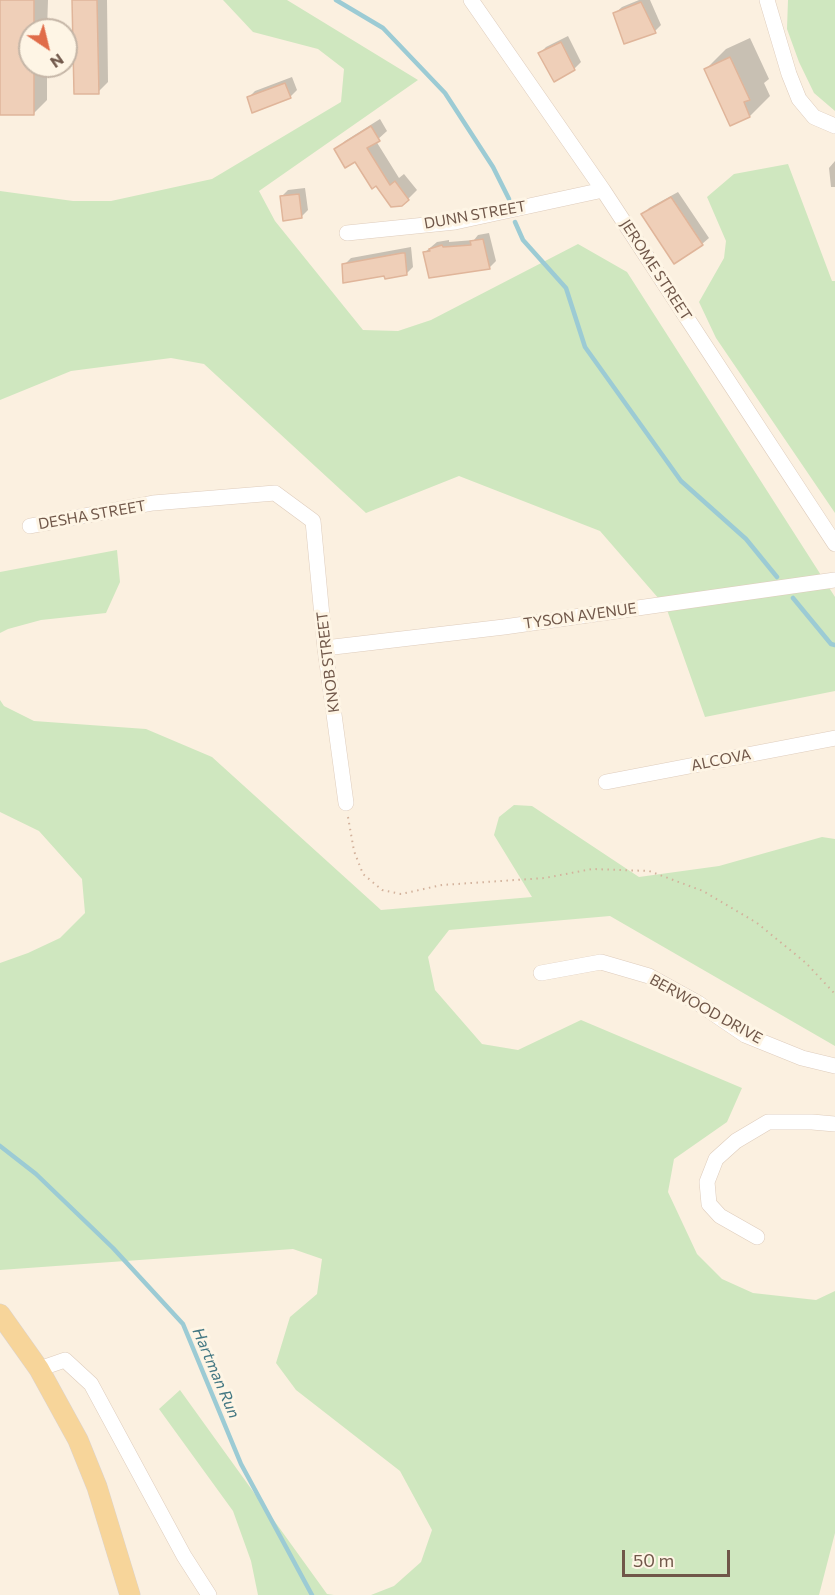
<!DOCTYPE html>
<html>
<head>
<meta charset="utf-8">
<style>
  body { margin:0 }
  #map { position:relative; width:835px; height:1595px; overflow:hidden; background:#fbf0e0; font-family:Commissioner,sans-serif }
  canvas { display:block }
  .north { position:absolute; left:18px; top:18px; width:60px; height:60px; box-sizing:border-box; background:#fef5e5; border:2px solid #c5b6a7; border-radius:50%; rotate:145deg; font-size:16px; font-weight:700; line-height:24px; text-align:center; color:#705749 }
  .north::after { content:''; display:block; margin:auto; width:21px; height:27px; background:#e06c49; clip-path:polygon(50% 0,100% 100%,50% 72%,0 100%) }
  .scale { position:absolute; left:622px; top:1550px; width:108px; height:27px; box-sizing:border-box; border:3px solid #705749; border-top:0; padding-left:8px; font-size:18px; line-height:21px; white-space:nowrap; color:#705749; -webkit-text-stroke:4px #fef5e5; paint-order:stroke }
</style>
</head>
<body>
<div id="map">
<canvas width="835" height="1595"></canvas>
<div class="north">N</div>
<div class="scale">50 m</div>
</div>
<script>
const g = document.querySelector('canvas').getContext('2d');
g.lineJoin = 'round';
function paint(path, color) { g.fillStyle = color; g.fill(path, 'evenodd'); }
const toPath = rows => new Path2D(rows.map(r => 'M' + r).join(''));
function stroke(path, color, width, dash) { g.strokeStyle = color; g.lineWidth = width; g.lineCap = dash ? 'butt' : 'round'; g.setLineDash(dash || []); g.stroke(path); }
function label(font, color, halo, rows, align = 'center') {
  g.font = font + ' Commissioner,sans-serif'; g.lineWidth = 6; g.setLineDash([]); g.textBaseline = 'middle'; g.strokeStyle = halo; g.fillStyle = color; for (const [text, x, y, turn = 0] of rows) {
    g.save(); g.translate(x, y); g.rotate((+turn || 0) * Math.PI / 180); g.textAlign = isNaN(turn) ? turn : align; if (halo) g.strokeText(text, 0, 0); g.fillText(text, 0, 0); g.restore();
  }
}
paint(toPath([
  [223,0,287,0,418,80,259,191,275,221,363,330,398,331,431,320,578,244,627,272,835,597,835,691,705,717,666,607,600,531,459,476,366,513,204,364,171,358,71,371,0,400,0,191,73,201,111,201,212,179,341,102,344,69,318,49,253,32],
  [788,0,835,0,835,111,814,93,799,62,787,29],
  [788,164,832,281,835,281,835,513,716,338,699,302,724,258,726,241,707,197,734,174],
  [117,550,120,582,106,613,41,620,8,629,0,633,0,572],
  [0,700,4,706,34,721,146,729,212,757,381,910,532,897,494,835,499,817,514,805,532,806,639,877,719,866,822,837,835,839,835,1046,610,916,449,930,428,957,435,990,482,1044,518,1050,581,1020,742,1088,727,1122,674,1159,668,1192,697,1254,722,1279,753,1293,816,1300,835,1291,835,1533,819,1595,371,1595,394,1586,421,1562,432,1530,400,1471,296,1390,276,1363,290,1317,317,1294,322,1259,293,1249,0,1270,0,963,28,953,60,938,85,913,82,879,39,831,0,812],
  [180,1390,327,1594,334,1595,258,1595,251,1561,233,1511,159,1409]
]), '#cfe7bf');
paint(toPath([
  [0,0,48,0,47,30,30,30,30,66,47,66,47,100,33,114,0,114],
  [74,0,107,0,108,82,98,92],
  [639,0,650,0,661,25,655,31,615,13,622,7],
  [568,36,581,62,574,69,540,53,546,47],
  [750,38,769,79,764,83,770,96,750,116,731,124,706,69,726,49],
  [292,77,297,90,290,97,248,98,255,91],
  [380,119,387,131,376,141,399,178,404,174,417,190,408,199,355,160,336,150,345,141],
  [835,161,835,187,831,187,829,168],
  [305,188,308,210,301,217,281,197,288,190],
  [678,192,709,238,702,244,643,215,649,208],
  [489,233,496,261,489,268,425,252,437,242,449,240,449,242,474,240,478,235],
  [411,247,413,267,406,274,386,275,344,265,351,258]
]), '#0003');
stroke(toPath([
  [336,0,383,28,445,93,493,167,509,199],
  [515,222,523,240,566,288,585,347,681,481,746,539,777,577],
  [793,598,831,644,835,645],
  [0,1146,36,1174,113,1248,183,1324,241,1464,312,1595]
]), '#9ccbd4', 4.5);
const building = toPath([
  [0,0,34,0,34,30,30,30,30,66,34,66,34,115,0,115,0,0],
  [72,0,97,0,99,94,74,94,72,0],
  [641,2,656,33,624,44,613,13,641,2],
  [561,42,575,70,554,82,538,53,561,42],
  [730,57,750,100,744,102,750,117,730,126,704,69,730,57],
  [285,83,291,98,252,113,247,97,285,83],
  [371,126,380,141,367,148,390,185,395,181,409,200,402,206,391,207,376,186,372,189,355,162,345,168,334,149,371,126],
  [299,194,302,218,283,221,280,196,299,194],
  [671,197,703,245,674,264,641,214,671,197],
  [483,239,490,269,429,278,423,252,430,251,429,249,442,245,443,247,471,245,470,241,483,239],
  [402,253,405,253,407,275,385,279,384,276,343,283,342,264,402,253]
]);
paint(building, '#efcfb8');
stroke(building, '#e0b59a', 1.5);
const minor = toPath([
  [471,0,603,190,835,544],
  [767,0,789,74,799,99,814,117,835,126],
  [347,233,455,222,603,190],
  [30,526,153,503,275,493,313,521,325,648,346,803],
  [325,648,504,627,835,580],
  [606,782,835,738],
  [541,973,601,962,649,976,698,1003,745,1035,802,1058,835,1066],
  [757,1237,720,1216,709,1204,707,1182,716,1159,736,1141,768,1122,812,1122,835,1124],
  [39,1369,65,1360,91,1384,184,1556,209,1595]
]);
const major = toPath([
  [0,1314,39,1369,78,1440,97,1487,130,1595]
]);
stroke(minor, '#deccbc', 16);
stroke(major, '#dad3d0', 21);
stroke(toPath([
  [348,817,354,851,363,874,382,890,401,894,442,885,545,878,592,869,649,871,703,891,757,923,806,963,835,994]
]), '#d3b29c', 2, [1.5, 4.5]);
stroke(minor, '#fff', 15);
stroke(major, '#f7d59a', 20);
label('15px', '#705749', '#fef5e5', [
  ["DUNN STREET",475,215,-10],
  ["JEROME STREET",656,270,57],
  ["DESHA STREET",92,515,-10],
  ["TYSON AVENUE",580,616,-8],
  ["KNOB STREET",328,662,-97],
  ["ALCOVA",721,760,-11],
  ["BERWOOD DRIVE",706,1009,29]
]);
label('italic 16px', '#447883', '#fef5e5', [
  ["Hartman Run",216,1373,67]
]);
</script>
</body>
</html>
